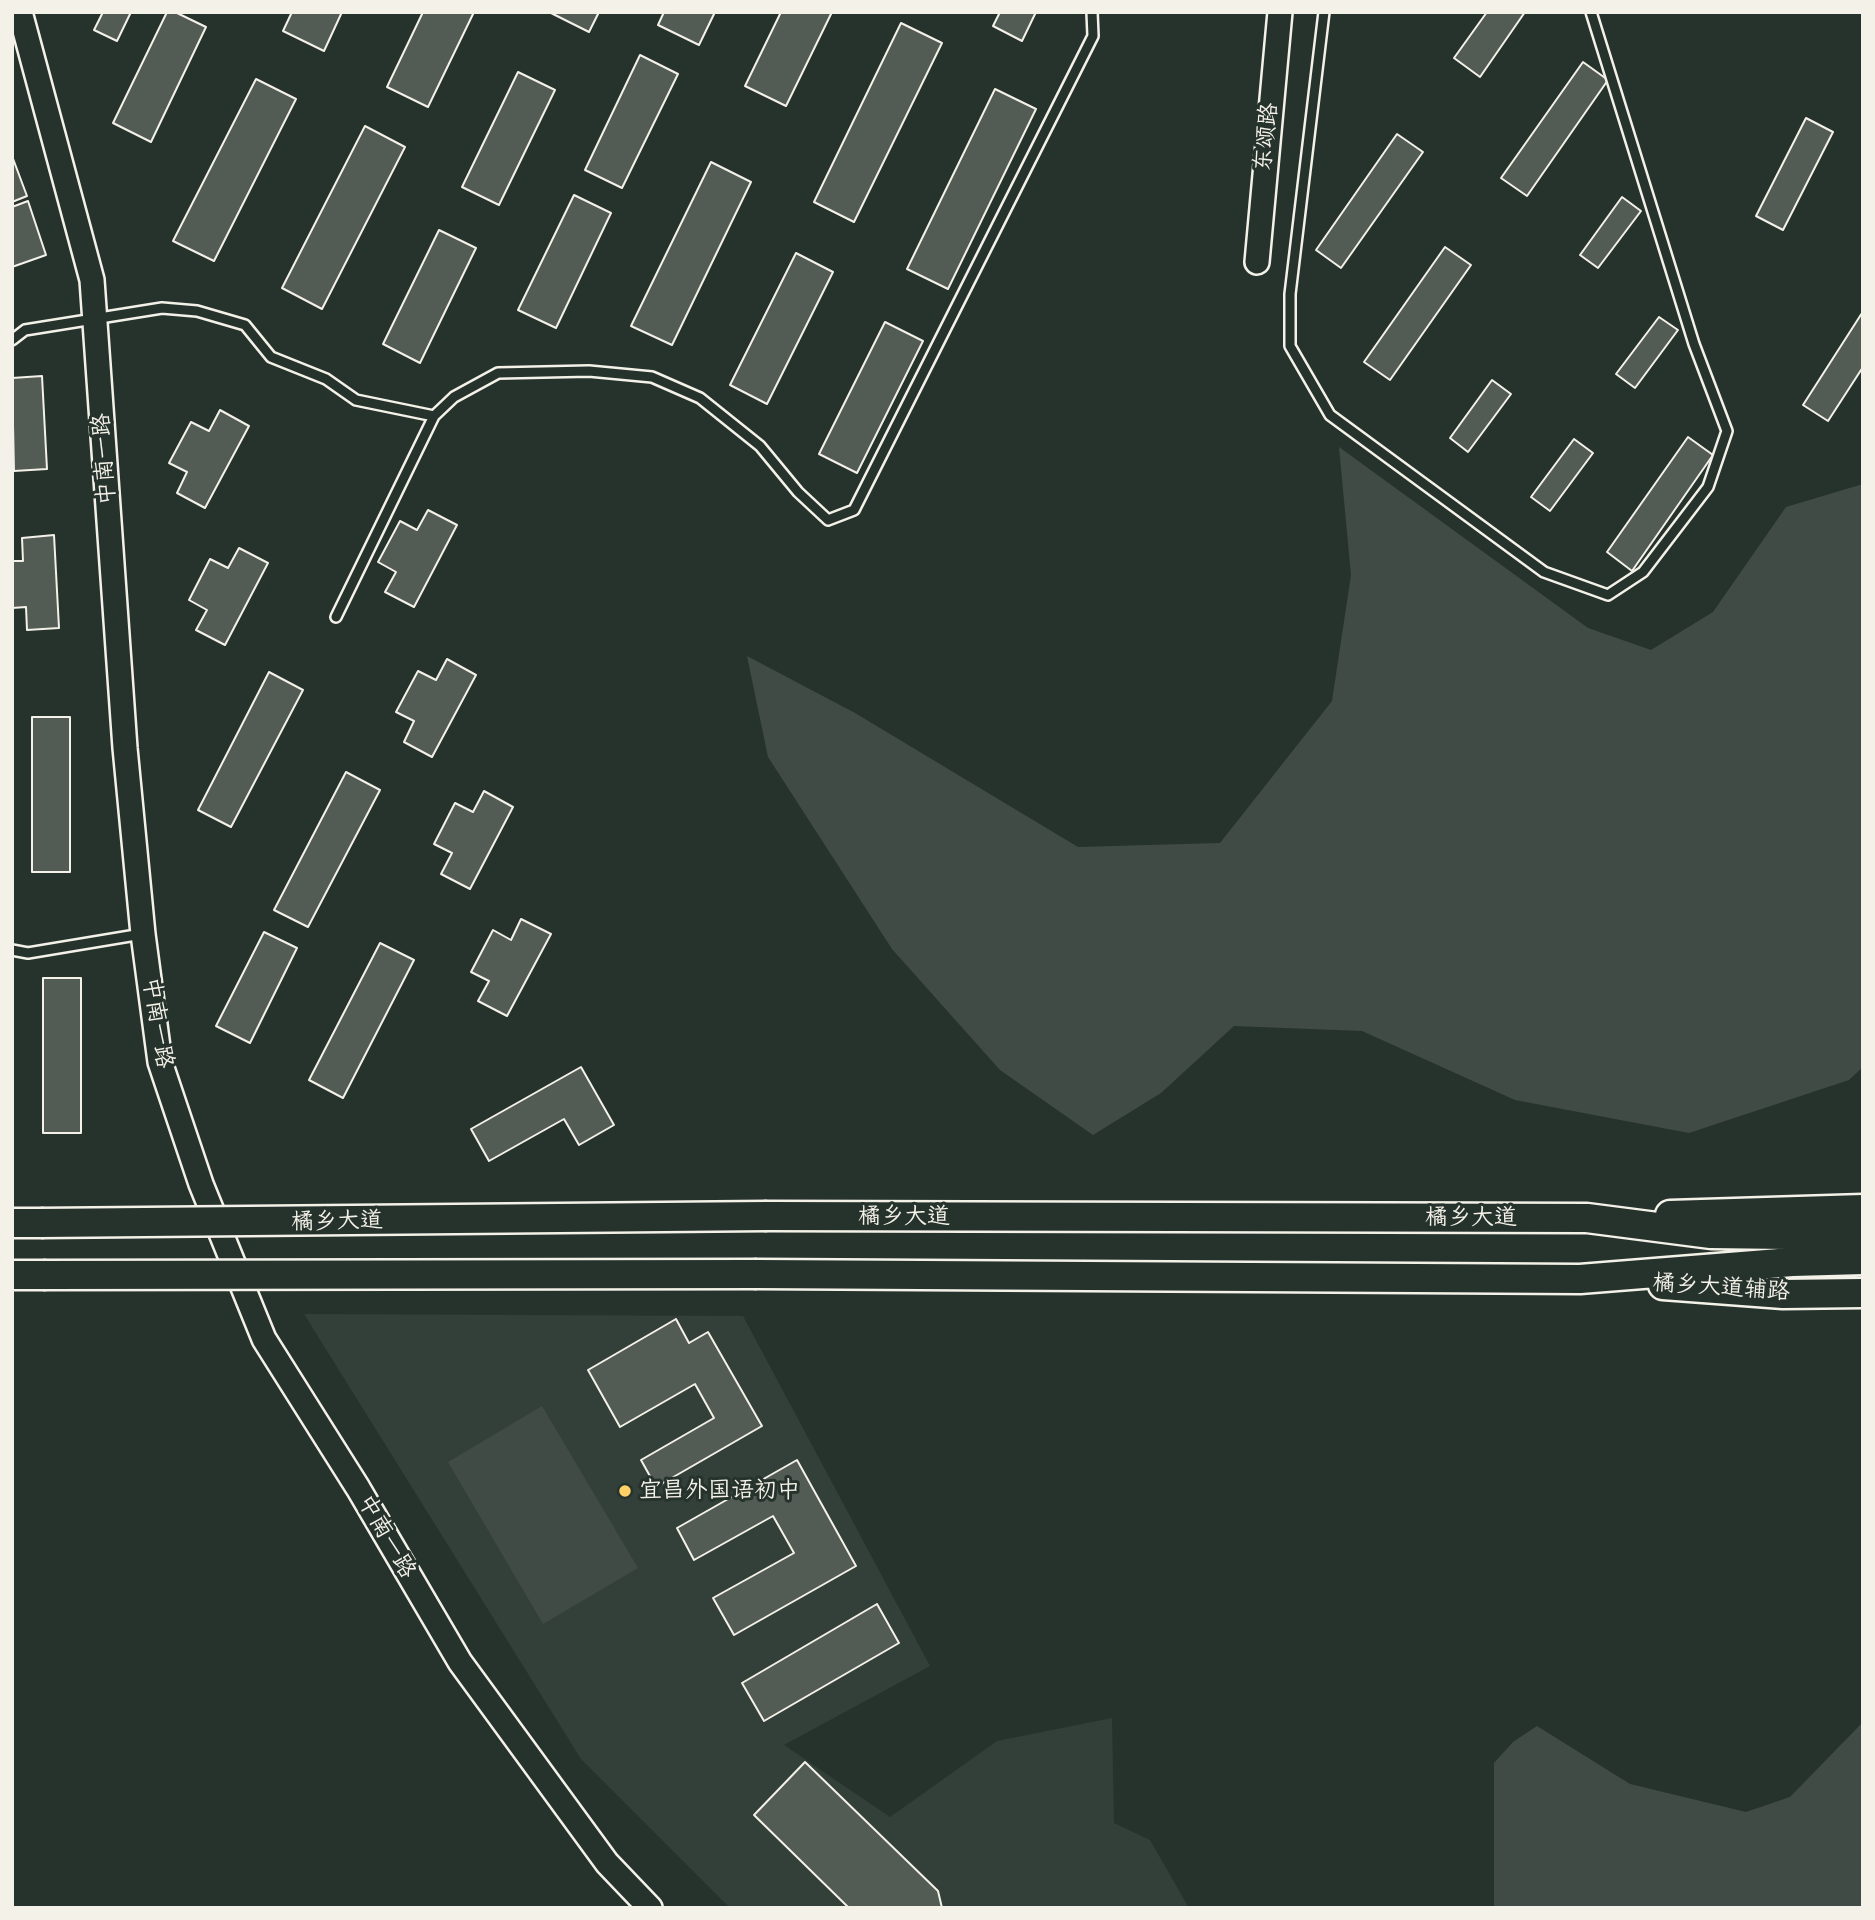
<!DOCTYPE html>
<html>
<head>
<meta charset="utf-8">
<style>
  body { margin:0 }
  #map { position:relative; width:1875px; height:1920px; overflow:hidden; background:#26332d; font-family:"Balsamiq Sans",sans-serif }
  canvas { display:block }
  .frame { position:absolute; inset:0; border:14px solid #f4f1e8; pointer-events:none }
</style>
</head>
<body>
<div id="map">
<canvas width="1875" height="1920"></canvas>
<div class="frame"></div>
</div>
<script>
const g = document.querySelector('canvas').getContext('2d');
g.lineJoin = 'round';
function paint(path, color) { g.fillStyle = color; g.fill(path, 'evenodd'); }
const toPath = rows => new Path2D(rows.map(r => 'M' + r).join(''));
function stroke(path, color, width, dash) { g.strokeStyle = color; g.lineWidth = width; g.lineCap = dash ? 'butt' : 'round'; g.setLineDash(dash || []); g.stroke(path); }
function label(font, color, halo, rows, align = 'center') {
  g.font = font + ' "Balsamiq Sans","LXGW WenKai TC",sans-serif'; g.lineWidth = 6; g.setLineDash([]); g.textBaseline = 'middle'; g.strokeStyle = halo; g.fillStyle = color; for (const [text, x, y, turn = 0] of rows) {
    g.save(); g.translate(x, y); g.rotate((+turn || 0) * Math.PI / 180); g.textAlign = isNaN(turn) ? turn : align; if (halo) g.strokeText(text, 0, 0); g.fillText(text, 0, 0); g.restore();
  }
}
paint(toPath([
  [304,1314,743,1316,930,1666,784,1745,890,1817,997,1741,1112,1718,1114,1823,1150,1840,1189,1908,730,1908,581,1759]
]), '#333f39');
paint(toPath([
  [1339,447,1588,628,1651,650,1713,612,1786,507,1863,484,1863,1067,1849,1080,1689,1133,1515,1100,1362,1031,1234,1026,1161,1093,1093,1135,1000,1070,892,949,768,757,747,656,855,713,1078,847,1220,843,1332,701,1351,575],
  [542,1406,638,1568,543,1624,448,1462],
  [1863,1722,1863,1908,1494,1908,1494,1763,1513,1742,1537,1726,1630,1784,1746,1812,1790,1797]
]), '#414b45');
const building = toPath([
  [103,12,131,12,117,41,94,30,103,12],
  [167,12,175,12,206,27,151,142,113,123,167,12],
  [292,12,342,12,324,51,283,31,292,12],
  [423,12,474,12,428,107,387,87,423,12],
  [549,12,599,12,589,32,549,12],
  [664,12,715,12,699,45,658,25,664,12],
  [781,12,832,12,786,106,745,86,781,12],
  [1000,12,1036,12,1022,41,993,26,1000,12],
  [1487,12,1525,12,1480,77,1454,58,1487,12],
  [901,23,942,43,854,222,814,202,901,23],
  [640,55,678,74,622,188,585,170,640,55],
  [1583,62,1608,80,1527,196,1501,178,1583,62],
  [518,72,555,90,499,205,462,187,518,72],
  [256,79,296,99,214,261,173,241,256,79],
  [995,89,1036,109,948,289,907,269,995,89],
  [1806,118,1833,132,1783,230,1756,216,1806,118],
  [365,126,405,147,322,309,282,288,365,126],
  [1397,134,1423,152,1341,268,1316,250,1397,134],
  [12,156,27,196,12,202,12,156],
  [711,162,751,182,672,345,631,326,711,162],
  [574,195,611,213,556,328,518,310,574,195],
  [1622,197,1641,211,1598,268,1580,255,1622,197],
  [28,201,46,255,12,267,12,207,28,201],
  [439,230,476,248,420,363,383,344,439,230],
  [1445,247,1471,265,1390,380,1364,362,1445,247],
  [796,253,833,272,767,404,730,385,796,253],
  [1862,313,1863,367,1828,421,1803,405,1862,313],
  [1659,317,1678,330,1635,388,1616,374,1659,317],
  [885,322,923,341,857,473,819,454,885,322],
  [42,376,47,469,14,471,12,378,42,376],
  [1492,380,1511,394,1468,452,1450,438,1492,380],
  [220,410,249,426,205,508,177,493,187,472,169,463,191,422,209,431,220,410],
  [1688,437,1713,455,1632,571,1607,552,1688,437],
  [1574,439,1593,453,1550,511,1531,497,1574,439],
  [428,510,457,525,414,607,385,592,396,572,378,562,400,521,417,530,428,510],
  [54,535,59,628,27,630,26,607,12,608,12,561,23,561,22,538,54,535],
  [239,548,268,563,225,645,196,630,207,610,189,600,210,559,228,568,239,548],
  [447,659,476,675,432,757,404,742,414,721,396,712,418,671,436,680,447,659],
  [269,672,303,690,231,827,198,810,269,672],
  [32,717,70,717,70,872,32,872,32,717],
  [346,772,380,790,308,927,274,910,346,772],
  [484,791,513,807,470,889,441,874,452,853,434,844,455,803,473,812,484,791],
  [521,919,551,934,507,1016,478,1001,489,981,471,972,493,930,511,940,521,919],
  [264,932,297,948,250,1043,216,1026,264,932],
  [380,943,414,960,343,1098,309,1080,380,943],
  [43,978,81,978,81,1133,43,1133,43,978],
  [581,1067,614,1125,579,1145,564,1119,489,1161,471,1129,581,1067],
  [676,1319,689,1343,708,1332,762,1426,656,1487,641,1460,714,1418,695,1384,620,1427,588,1370,676,1319],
  [797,1460,856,1566,734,1635,713,1598,794,1553,773,1516,694,1560,677,1528,797,1460],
  [877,1604,899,1643,764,1721,742,1683,877,1604],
  [805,1762,938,1891,942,1908,849,1908,754,1815,805,1762]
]);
paint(building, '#525c55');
stroke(building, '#f4f1e8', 2);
const service = toPath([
  [1324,12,1290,294,1290,346,1330,415,1544,572,1608,595,1643,572,1708,487,1727,431,1694,344,1591,12],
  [12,340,25,330,162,308,197,311,245,325,271,357,326,379,356,400,434,416],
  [336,617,434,416,454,397,498,373,589,371,652,377,700,398,760,446,798,492,828,520,854,510,1093,36,1092,12],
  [12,950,28,953,142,934]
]);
const tertiary = toPath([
  [20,12,92,280,125,748,143,934,160,1062,201,1184,264,1339,358,1488,460,1662,607,1863,650,1908],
  [1257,262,1280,12]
]);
const primary = toPath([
  [1670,1215,1863,1209],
  [767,1216,1587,1218,1711,1234,1863,1236],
  [12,1223,41,1223],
  [757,1274,1580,1279,1792,1262,1863,1260],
  [12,1275,43,1275],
  [1663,1285,1783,1294,1863,1293]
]);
stroke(service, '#f4f1e8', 14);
stroke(tertiary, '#f4f1e8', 28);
stroke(primary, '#f4f1e8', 33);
stroke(service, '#26332d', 9);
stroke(tertiary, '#26332d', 23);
stroke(primary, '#26332d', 28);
const primaryBridge = toPath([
  [41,1223,767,1216],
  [43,1275,757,1274]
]);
stroke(primaryBridge, '#f4f1e8', 33, []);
stroke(primaryBridge, '#26332d', 28);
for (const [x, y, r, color] of [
  [625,1491,7,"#ffd166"]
]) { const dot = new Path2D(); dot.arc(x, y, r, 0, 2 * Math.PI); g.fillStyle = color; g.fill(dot); stroke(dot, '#26332d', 2.5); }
label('23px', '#f4f1e8', '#26332d', [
  ["东颂路",1267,137,-84],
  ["中南一路",105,459,-94],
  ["中南一路",157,1023,81],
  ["橘乡大道",904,1217],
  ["橘乡大道",1471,1218],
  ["橘乡大道",337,1222,-1],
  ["橘乡大道辅路",1721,1288,4],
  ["中南一路",386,1537,60]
]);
label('23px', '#f4f1e8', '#26332d', [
  ["宜昌外国语初中",639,1491]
], 'left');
</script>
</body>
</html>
